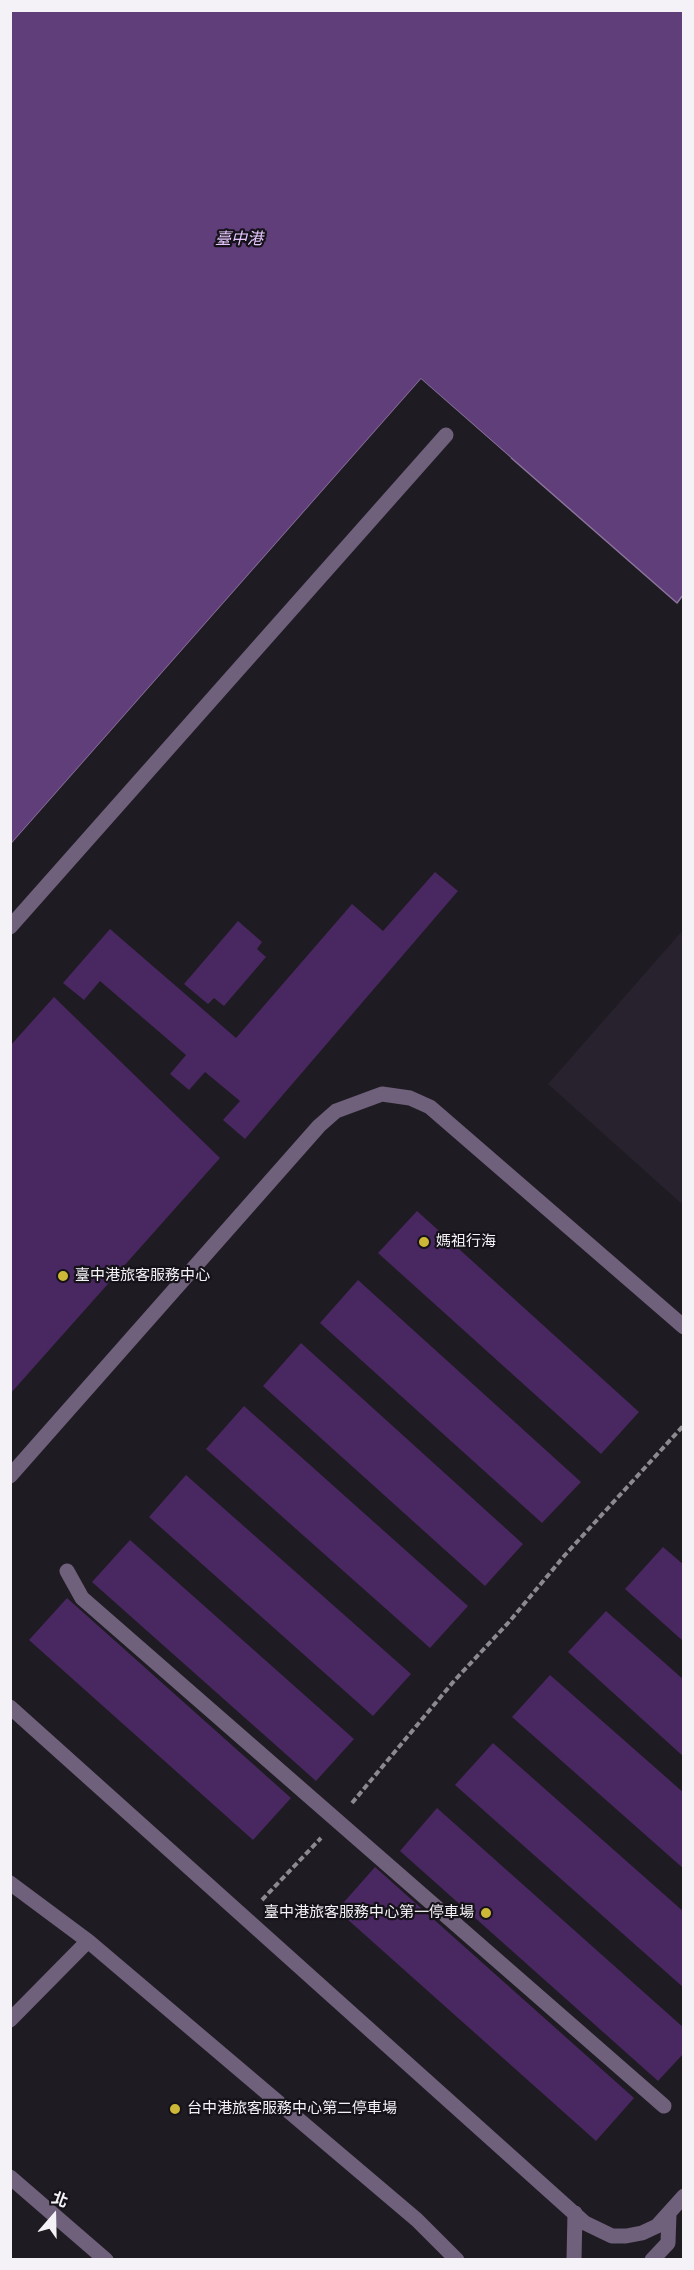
<!DOCTYPE html>
<html>
<head>
<meta charset="utf-8">
<style>
  body { margin:0 }
  #map { position:relative; width:694px; height:2270px; overflow:hidden; background:#1f1b22; font-family:"PT Serif","Noto Sans TC",serif }
  canvas { display:block }
  .frame { position:absolute; inset:0; border:12px solid #f4f2f7; pointer-events:none }
  .north { position:absolute; left:24px; top:2186px; width:60px; height:60px; -webkit-text-stroke:4px #161219; paint-order:stroke; rotate:20deg; font-size:16px; font-weight:700; line-height:24px; text-align:center; color:#f4f2f7 }
  .north::after { content:''; display:block; margin:auto; width:21px; height:27px; background:#f4f2f7; clip-path:polygon(50% 0,100% 100%,50% 72%,0 100%) }
</style>
</head>
<body>
<div id="map">
<canvas width="694" height="2270"></canvas>
<div class="frame"></div>
<div class="north">北</div>
</div>
<script>
const g = document.querySelector('canvas').getContext('2d');
g.lineJoin = 'round';
function paint(path, color) { g.fillStyle = color; g.fill(path, 'evenodd'); }
const toPath = rows => new Path2D(rows.map(r => 'M' + r).join(''));
function stroke(path, color, width, dash) { g.strokeStyle = color; g.lineWidth = width; g.lineCap = dash ? 'butt' : 'round'; g.setLineDash(dash || []); g.stroke(path); }
function label(font, color, halo, rows, align = 'center') {
  g.font = font + ' "PT Serif","Noto Sans TC",serif'; g.lineWidth = 4.5; g.setLineDash([]); g.textBaseline = 'middle'; g.strokeStyle = halo; g.fillStyle = color; for (const [text, x, y, turn = 0] of rows) {
    g.save(); g.translate(x, y); g.rotate((+turn || 0) * Math.PI / 180); g.textAlign = isNaN(turn) ? turn : align; if (halo) g.strokeText(text, 0, 0); g.fillText(text, 0, 0); g.restore();
  }
}
paint(toPath([
  [683,930,683,1205,548,1084]
]), '#28222e');
const water = toPath([
  [11,11,683,11,683,595,677,603,421,379,11,844,11,11]
]);
paint(water, '#603e79');
stroke(water, '#8c749f', 1.5);
paint(toPath([
  [421,379,511,458,509,460,421,383,10,847,11,844]
]), '#1f1b22');
paint(toPath([
  [435,872,458,891,245,1139,223,1120,240,1101,205,1072,189,1090,170,1074,186,1055,100,981,84,1000,63,983,110,929,236,1038,352,904,383,931],
  [238,921,262,942,257,949,266,957,224,1006,214,998,208,1004,184,984],
  [54,997,220,1158,10,1394,10,1046],
  [417,1211,639,1412,601,1454,378,1253],
  [358,1280,581,1482,542,1523,320,1323],
  [301,1343,523,1544,485,1586,263,1386],
  [244,1406,468,1606,430,1648,206,1449],
  [186,1475,411,1674,373,1716,149,1517],
  [130,1540,354,1739,316,1781,92,1582],
  [663,1547,684,1565,684,1642,625,1589],
  [67,1598,291,1798,253,1840,29,1640],
  [606,1611,684,1680,684,1757,568,1652],
  [550,1675,684,1793,684,1869,512,1717],
  [493,1743,684,1912,684,1988,455,1785],
  [437,1808,684,2028,684,2053,658,2081,400,1851],
  [375,1867,634,2098,596,2141,337,1910]
]), '#492761');
stroke(toPath([
  [352,1803,454,1681,509,1622,565,1555,684,1425],
  [262,1900,321,1838]
]), '#8c8a8f', 4, [6, 3]);
stroke(toPath([
  [10,927,446,435],
  [10,1476,319,1126,336,1111,382,1094,410,1098,430,1107,684,1327],
  [67,1571,82,1598,664,2106],
  [10,1707,585,2223,612,2236,626,2236,642,2233,657,2226,684,2196],
  [10,1883,88,1941],
  [10,2020,88,1941,417,2220,457,2260],
  [10,2177,106,2260],
  [574,2260,575,2213],
  [652,2260,668,2243,669,2214]
]), '#6f607b', 15);
for (const [x, y, r, color] of [
  [424,1242,6,"#ceb837"],
  [63,1276,6,"#ceb837"],
  [486,1913,6,"#ceb837"],
  [175,2109,6,"#ceb837"]
]) { const dot = new Path2D(); dot.arc(x, y, r, 0, 2 * Math.PI); g.fillStyle = color; g.fill(dot); stroke(dot, '#161219', 2); }
label('15px', '#f4f2f7', '#161219', [
  ["媽祖行海",436,1242],
  ["臺中港旅客服務中心",75,1276],
  ["臺中港旅客服務中心第一停車場",474,1913,"right"],
  ["台中港旅客服務中心第二停車場",187,2109]
], 'left');
label('italic 16px', '#e4c6fc', '#161219', [
  ["臺中港",239,239]
]);
</script>
</body>
</html>
